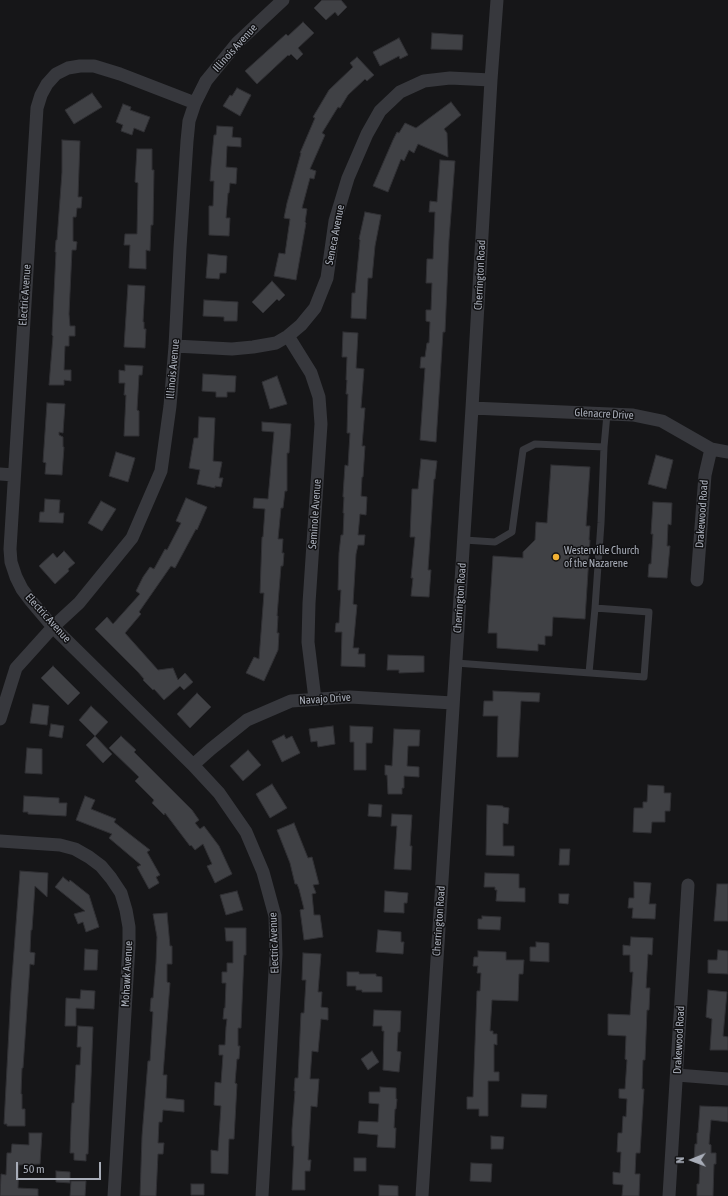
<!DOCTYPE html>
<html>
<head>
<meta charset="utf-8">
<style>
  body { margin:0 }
  #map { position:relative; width:728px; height:1196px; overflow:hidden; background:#161618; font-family:"Asap Condensed",sans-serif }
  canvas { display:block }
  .north { position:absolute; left:672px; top:1140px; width:40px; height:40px; -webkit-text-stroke:3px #111113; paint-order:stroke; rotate:269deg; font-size:11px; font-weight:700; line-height:16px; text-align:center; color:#a8adb8 }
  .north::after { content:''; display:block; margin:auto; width:14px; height:18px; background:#a8adb8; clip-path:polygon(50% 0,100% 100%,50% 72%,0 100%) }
  .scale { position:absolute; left:16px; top:1162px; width:85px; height:18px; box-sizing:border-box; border:2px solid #a8adb8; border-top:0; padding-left:5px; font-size:12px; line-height:14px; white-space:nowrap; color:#a8adb8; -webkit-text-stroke:3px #111113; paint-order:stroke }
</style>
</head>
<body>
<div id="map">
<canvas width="728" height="1196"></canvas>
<div class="north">N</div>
<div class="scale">50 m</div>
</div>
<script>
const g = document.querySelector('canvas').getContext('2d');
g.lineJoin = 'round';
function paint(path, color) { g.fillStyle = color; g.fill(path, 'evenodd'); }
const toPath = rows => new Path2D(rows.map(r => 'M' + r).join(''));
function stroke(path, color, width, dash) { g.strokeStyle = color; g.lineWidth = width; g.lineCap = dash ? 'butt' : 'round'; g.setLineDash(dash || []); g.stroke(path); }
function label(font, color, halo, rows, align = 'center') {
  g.font = font + ' "Asap Condensed",sans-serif'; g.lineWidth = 3; g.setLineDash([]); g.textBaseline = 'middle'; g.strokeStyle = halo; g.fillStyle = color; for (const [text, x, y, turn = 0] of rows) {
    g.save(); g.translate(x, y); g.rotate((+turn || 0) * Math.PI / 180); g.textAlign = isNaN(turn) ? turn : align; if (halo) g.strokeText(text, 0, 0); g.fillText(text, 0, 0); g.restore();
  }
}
const building = toPath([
  [322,0,341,0,347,7,338,16,335,12,326,20,314,8,322,0],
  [303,22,314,33,298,48,303,54,297,60,291,54,289,56,288,55,257,84,245,71,286,34,288,36,303,22],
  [432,33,463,35,462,50,431,49,432,33],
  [399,38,408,55,400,59,399,56,380,66,373,52,399,38],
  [357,57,374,75,367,81,365,79,348,95,340,108,338,107,322,133,325,135,310,169,316,171,314,179,310,178,302,208,307,209,305,222,306,223,296,280,274,276,279,253,285,254,290,219,284,218,287,203,301,153,300,153,315,118,313,117,329,90,353,67,350,63,357,57],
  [237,88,251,95,240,116,223,106,230,95,232,96,237,88],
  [92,93,102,107,74,124,65,110,92,93],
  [451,102,461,115,444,129,447,133,448,157,418,144,414,153,409,150,404,161,401,159,388,192,373,186,393,140,397,132,399,133,405,123,416,128,451,102],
  [123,104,131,107,130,110,150,117,144,132,134,128,132,135,121,131,123,125,116,122,123,104],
  [217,126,233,127,232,137,241,138,241,147,227,146,226,167,237,168,236,184,230,183,229,193,228,193,226,218,230,218,229,236,209,235,209,206,213,206,214,181,210,181,211,166,214,135,216,135,217,126],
  [62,140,80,141,78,197,82,197,81,208,77,208,76,217,73,217,73,241,77,242,76,250,72,250,69,314,70,326,75,326,75,336,69,336,69,346,65,346,64,370,71,370,71,381,64,380,64,385,49,385,53,336,52,335,56,252,55,252,56,240,57,240,62,172,62,140],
  [137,149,152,149,152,170,154,170,153,225,151,225,150,251,146,250,146,269,129,268,130,245,124,245,125,234,137,234,138,183,135,182,137,149],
  [440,160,455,161,449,240,445,332,443,332,436,442,420,440,425,368,420,368,421,357,425,357,427,343,429,343,430,322,426,321,426,310,431,310,432,283,426,283,427,259,433,259,435,212,429,212,430,201,437,202,440,160],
  [365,212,381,215,375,246,372,278,368,278,366,319,351,318,352,293,355,293,360,240,359,239,365,212],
  [208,254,227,256,226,273,220,273,219,279,206,278,208,254],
  [272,281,285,295,279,301,277,299,263,313,252,302,272,281],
  [128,285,145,286,143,322,144,322,144,329,146,329,145,348,124,347,128,285],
  [204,300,238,302,237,321,224,321,224,317,203,316,204,300],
  [343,332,358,333,356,368,364,369,361,408,365,408,362,446,365,446,363,477,362,477,361,496,367,497,366,515,360,514,358,535,365,535,364,545,358,545,356,554,353,604,357,605,353,648,359,648,358,654,365,654,365,667,341,666,342,632,335,632,336,623,339,623,341,590,338,590,339,553,341,535,343,535,344,513,343,513,344,497,343,497,343,495,345,465,348,466,350,433,347,433,348,394,346,394,347,380,346,380,347,357,342,357,343,332],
  [125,365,143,366,142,375,139,375,137,410,139,411,139,436,124,436,126,395,124,395,125,383,119,383,119,370,125,371,125,365],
  [203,374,236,376,235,392,227,392,227,397,216,397,216,392,202,391,203,374],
  [277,376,287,404,270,409,262,382,277,376],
  [47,403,65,404,63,433,59,432,59,435,63,437,63,447,64,447,62,475,45,474,46,463,43,462,47,403],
  [199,417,215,418,213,461,222,462,219,478,223,478,221,487,215,486,215,488,197,484,200,470,189,468,194,438,198,438,199,417],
  [262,422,291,424,289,453,287,453,287,491,285,491,283,508,281,508,278,539,283,539,282,553,284,553,283,566,281,566,277,616,278,616,277,633,279,633,278,650,264,681,246,673,254,657,259,659,264,593,260,593,262,537,263,537,265,509,253,508,254,498,268,499,274,432,262,431,262,422],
  [116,452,135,458,128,482,109,476,116,452],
  [656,455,673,460,666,489,648,484,656,455],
  [421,459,437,461,435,479,434,479,428,570,431,570,429,597,411,596,413,578,411,578,415,537,410,537,412,489,418,489,421,459],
  [551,465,590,467,586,526,590,526,589,540,590,540,585,619,553,617,552,636,545,636,545,645,538,644,538,651,497,648,497,633,488,633,493,556,523,558,523,552,535,540,536,522,547,523,551,465],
  [186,498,207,507,197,530,196,529,175,568,171,566,139,612,141,614,125,633,158,670,173,668,178,680,185,673,193,682,184,690,180,686,164,700,154,689,153,690,143,680,144,679,138,672,95,629,107,617,113,624,140,594,136,591,143,577,150,567,154,569,165,549,167,550,181,523,176,521,186,498],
  [45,499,60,500,59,513,64,513,63,523,39,522,40,512,44,512,45,499],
  [101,501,116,509,102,531,88,523,101,501],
  [653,502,672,503,671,525,668,524,667,546,670,546,667,578,648,577,649,564,651,564,653,534,651,534,653,502],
  [64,551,75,563,68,569,69,571,55,584,39,566,53,553,57,558,64,551],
  [388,655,424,656,424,672,399,673,399,670,387,670,388,655],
  [53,666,80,693,68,705,41,678,53,666],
  [493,691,540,693,539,702,521,701,518,757,497,757,498,716,483,716,484,701,493,701,493,691],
  [197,693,211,707,190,728,177,714,197,693],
  [33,704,49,706,47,725,30,723,33,704],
  [91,706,108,722,95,736,79,720,91,706],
  [51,724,64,726,62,738,49,736,51,724],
  [333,726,335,744,318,747,317,741,311,742,309,729,333,726],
  [350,726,373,727,372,743,366,743,366,770,354,770,354,742,350,742,350,726],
  [394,729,420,730,419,746,408,746,407,766,419,767,419,777,404,776,404,788,402,788,402,794,388,794,387,775,385,775,385,765,392,766,394,729],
  [284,735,286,739,292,736,300,753,282,762,272,741,284,735],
  [95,736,112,754,103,763,86,745,95,736],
  [121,736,136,750,134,752,192,810,199,820,195,823,200,829,204,826,219,846,232,874,215,883,207,866,212,864,203,844,195,850,191,845,190,846,165,813,164,815,152,803,154,800,135,781,139,777,109,748,121,736],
  [27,748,42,749,42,774,25,773,27,748],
  [248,750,261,765,243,781,230,766,248,750],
  [272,784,287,808,270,818,256,794,272,784],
  [648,785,664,786,664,793,671,793,670,811,665,811,665,822,652,822,651,833,633,832,634,808,643,808,643,802,647,802,648,785],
  [24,796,59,798,59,803,67,803,66,816,28,814,28,812,23,812,24,796],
  [85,796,95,800,91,809,116,819,114,822,150,850,147,852,160,875,156,877,159,883,149,889,137,867,141,865,109,838,112,834,76,820,85,796],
  [369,804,382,805,381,817,368,816,369,804],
  [487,805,503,806,503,807,509,808,508,824,503,823,503,846,514,846,514,856,486,855,487,805],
  [392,814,412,815,410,846,412,846,411,870,394,869,397,826,391,826,392,814],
  [294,823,308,858,312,857,319,884,313,885,316,893,312,894,314,915,320,915,323,937,304,940,300,910,304,909,299,889,297,884,295,884,290,863,277,830,294,823],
  [560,849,570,849,569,865,559,865,560,849],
  [20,871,48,873,47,897,35,886,32,930,31,930,30,952,35,953,34,965,30,964,23,1068,22,1068,21,1094,22,1094,22,1109,25,1109,25,1126,7,1126,7,1124,4,1124,11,991,20,871],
  [485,873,519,874,519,888,525,888,525,902,496,901,497,890,495,890,495,887,484,887,485,873],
  [63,877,69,882,70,880,89,895,99,927,86,932,83,922,78,924,74,914,85,911,55,887,63,877],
  [634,882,651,883,649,904,656,904,655,919,632,918,633,908,628,908,629,898,634,898,634,882],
  [717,884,728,884,728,921,714,921,717,884],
  [237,891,243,910,226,915,220,895,237,891],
  [385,891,408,893,407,903,404,903,404,913,384,912,385,891],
  [559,894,569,894,568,904,559,903,559,894],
  [167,913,170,946,172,946,172,964,167,964,167,982,170,983,163,1075,167,1075,166,1098,184,1100,184,1112,163,1110,162,1122,159,1122,158,1143,164,1143,163,1154,158,1154,156,1196,140,1196,142,1136,148,1061,150,1061,153,1012,150,1011,151,998,153,998,156,963,157,937,153,914,167,913],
  [482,916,501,917,500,930,478,929,478,919,482,919,482,916],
  [225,928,246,928,246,955,244,955,241,1028,238,1028,238,1046,240,1046,239,1059,237,1059,235,1083,237,1084,234,1139,229,1139,228,1174,211,1173,211,1150,218,1151,221,1106,214,1105,215,1082,221,1083,223,1055,219,1055,219,1045,225,1045,226,1027,227,1019,223,1019,224,1008,225,1008,226,983,222,983,222,972,227,972,227,963,233,963,233,941,226,941,225,928],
  [378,930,401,932,401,942,404,942,403,954,376,952,378,930],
  [631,937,653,938,652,955,648,954,646,988,650,988,649,1010,647,1010,645,1060,643,1060,642,1089,644,1089,640,1153,636,1153,635,1174,640,1174,639,1196,622,1196,623,1185,613,1184,613,1172,620,1173,621,1152,617,1152,618,1133,622,1133,623,1116,626,1117,627,1099,619,1098,619,1089,625,1089,627,1060,625,1059,626,1036,608,1035,608,1014,630,1015,633,972,630,972,630,955,623,955,623,945,630,946,631,937],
  [536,942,549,943,549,962,530,961,530,947,536,947,536,942],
  [85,949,98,950,97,970,84,970,85,949],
  [718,950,728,951,728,974,708,973,708,960,717,960,718,950],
  [478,951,506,952,506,960,524,960,523,974,519,974,518,1001,492,1000,490,1031,493,1031,493,1034,497,1034,497,1045,494,1044,494,1072,499,1072,499,1081,488,1081,488,1116,479,1116,479,1109,467,1109,467,1097,473,1097,477,991,480,991,481,973,477,973,478,966,473,966,474,957,478,957,478,951],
  [303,953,321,954,318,992,322,992,321,1007,328,1008,328,1020,321,1019,318,1052,312,1051,310,1079,319,1079,317,1107,311,1106,308,1160,311,1160,310,1171,305,1171,305,1190,292,1190,294,1146,292,1146,292,1129,295,1091,294,1091,295,1078,298,1078,301,1013,304,1013,306,980,302,980,303,953],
  [347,972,359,972,359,974,376,974,376,976,382,977,382,992,362,992,362,990,356,990,356,986,347,986,347,972],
  [81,990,95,991,94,1009,76,1008,76,1026,65,1026,66,998,80,999,81,990],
  [708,990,727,992,723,1036,728,1037,728,1050,710,1050,712,1019,706,1017,708,990],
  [374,1010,401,1011,400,1032,398,1032,397,1051,401,1052,399,1072,383,1070,384,1031,382,1031,382,1026,373,1026,374,1010],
  [78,1026,93,1027,88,1154,86,1154,86,1161,74,1160,74,1153,70,1153,71,1124,72,1103,74,1103,76,1065,80,1065,81,1047,77,1047,78,1026],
  [372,1051,379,1062,368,1070,361,1059,372,1051],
  [380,1087,396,1088,396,1099,397,1099,396,1109,395,1109,394,1128,396,1128,395,1148,377,1147,378,1135,358,1133,359,1121,378,1122,379,1104,369,1103,369,1092,380,1092,380,1087],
  [522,1094,547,1095,546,1108,521,1107,522,1094],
  [700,1106,728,1107,728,1122,711,1120,709,1144,711,1145,711,1153,716,1153,716,1164,714,1164,713,1196,697,1196,697,1184,699,1184,700,1163,694,1162,695,1144,697,1144,697,1133,698,1133,700,1106],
  [29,1133,42,1133,40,1164,19,1165,18,1188,38,1189,38,1196,0,1196,1,1174,6,1175,7,1153,11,1153,12,1144,29,1145,29,1133],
  [491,1136,504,1137,503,1149,491,1149,491,1136],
  [354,1158,366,1158,366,1171,354,1171,354,1158],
  [471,1163,492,1164,491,1182,470,1181,471,1163],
  [56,1171,70,1172,70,1183,56,1182,56,1171],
  [71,1181,86,1181,85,1196,70,1196,71,1181],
  [191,1184,204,1184,204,1195,191,1195,191,1184],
  [379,1185,398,1186,398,1196,379,1196,379,1185]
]);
paint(building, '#404145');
stroke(building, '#303034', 1);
stroke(toPath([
  [464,540,495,542,512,532,523,450,535,444,604,447,607,414],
  [456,663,644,677,649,612,595,608,601,523,604,447],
  [589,673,595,608]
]), '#37383d', 7);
stroke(toPath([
  [195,103,120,74,94,66,80,66,68,68,56,74,47,84,41,95,37,108,10,549,11,562,16,577,22,589,31,601,53,627,193,765,219,793,246,832,263,872,275,916,276,954,262,1196],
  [288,336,311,373,319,397,321,424,309,603,308,642,315,699],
  [175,346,232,349,253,347,276,343,288,336,301,325,315,308,327,278,335,221,348,178,367,134,380,111,400,92,424,81,450,78,491,80],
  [472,408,633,415,662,421,711,449,728,452],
  [0,474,14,475],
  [697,580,705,475,711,449],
  [0,719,16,668,53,627,79,603,132,538,161,471,170,406,175,346,180,248,187,141,189,121,195,103,206,81,237,43,283,0],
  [193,765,211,749,247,720,291,701,350,697,453,703],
  [0,841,60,845,75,849,89,857,101,866,111,878,121,893,126,910,129,927,129,945,114,1196],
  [677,1075,728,1079],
  [422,1196,472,408,491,80,497,0],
  [669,1196,688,885]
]), '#37383d', 13);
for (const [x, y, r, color] of [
  [556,557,4,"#f2b134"]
]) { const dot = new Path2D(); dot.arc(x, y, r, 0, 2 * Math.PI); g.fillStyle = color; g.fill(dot); stroke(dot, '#111113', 1.5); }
label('11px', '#a8adb8', '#111113', [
  ["Illinois Avenue",235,48,-48],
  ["Seneca Avenue",335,235,-79],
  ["Cherrington Road",480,275,-87],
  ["Electric Avenue",25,295,-86],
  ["Illinois Avenue",173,369,-85],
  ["Glenacre Drive",604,414,3],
  ["Seminole Avenue",315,514,-86],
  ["Drakewood Road",702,514,-86],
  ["Cherrington Road",460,598,-86],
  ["Electric Avenue",48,618,48],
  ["Navajo Drive",325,699,-4],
  ["Cherrington Road",439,921,-86],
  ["Electric Avenue",274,943,-92],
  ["Mohawk Avenue",127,974,-87],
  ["Drakewood Road",679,1040,-87]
]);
label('11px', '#a8adb8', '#111113', [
  ["Westerville Church",564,551],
  ["of the Nazarene",564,564]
], 'left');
</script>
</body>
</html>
